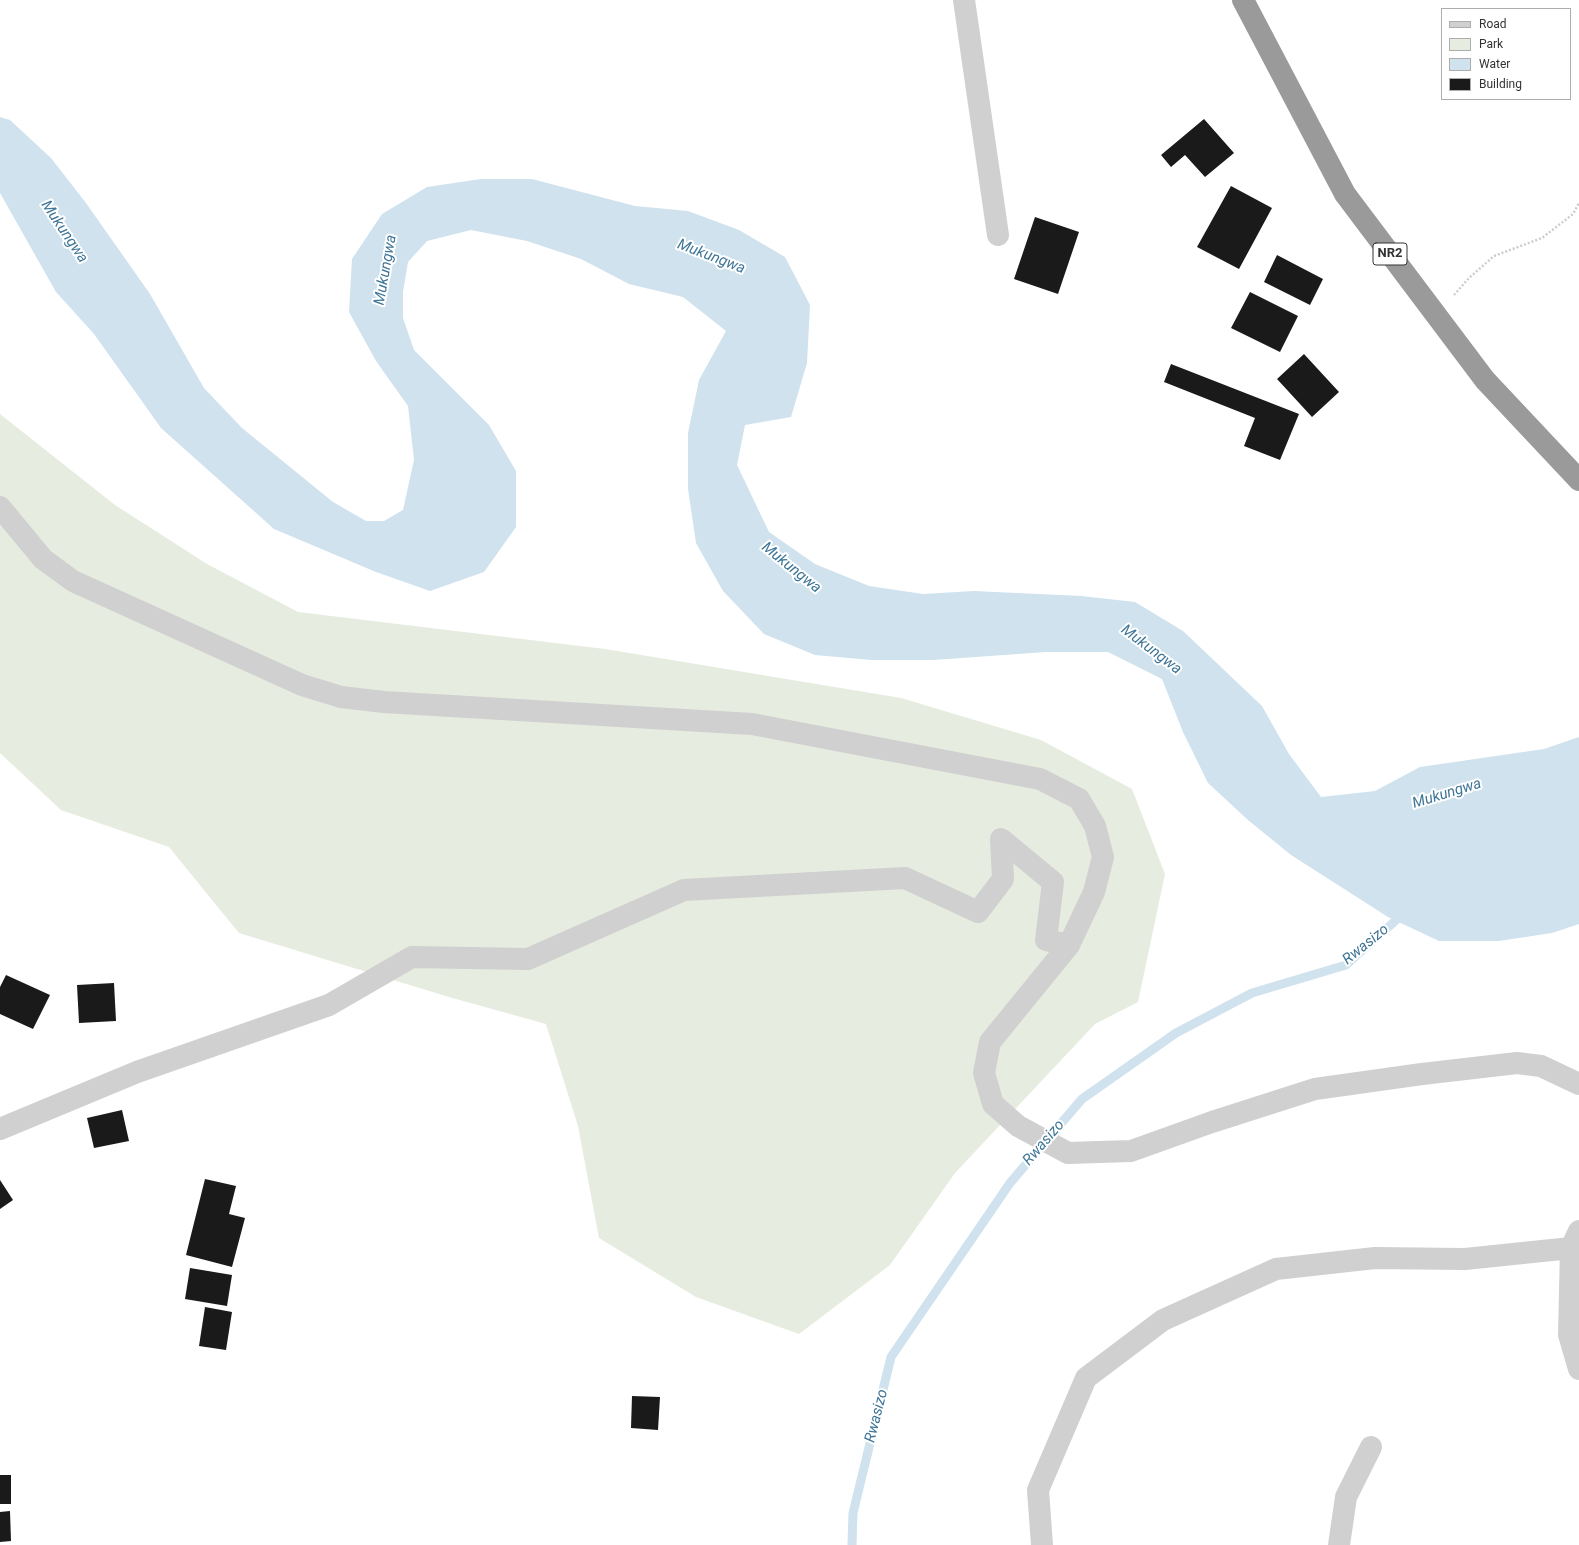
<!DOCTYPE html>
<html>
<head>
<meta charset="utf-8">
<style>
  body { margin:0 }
  #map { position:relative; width:1579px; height:1545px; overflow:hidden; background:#fff; font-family:Roboto,sans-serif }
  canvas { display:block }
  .legend { position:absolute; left:1441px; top:8px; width:130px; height:92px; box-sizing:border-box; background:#fff; border:1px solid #adadad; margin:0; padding:5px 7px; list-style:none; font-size:12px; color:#333 }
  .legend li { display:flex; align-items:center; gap:8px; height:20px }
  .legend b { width:20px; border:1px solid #adadad }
</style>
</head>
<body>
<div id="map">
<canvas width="1579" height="1545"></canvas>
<ul class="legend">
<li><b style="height:5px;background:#d0d0d0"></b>Road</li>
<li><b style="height:11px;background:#e6ecdf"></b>Park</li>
<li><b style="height:11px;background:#cfe2ee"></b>Water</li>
<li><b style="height:11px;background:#1a1a1a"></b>Building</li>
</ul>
</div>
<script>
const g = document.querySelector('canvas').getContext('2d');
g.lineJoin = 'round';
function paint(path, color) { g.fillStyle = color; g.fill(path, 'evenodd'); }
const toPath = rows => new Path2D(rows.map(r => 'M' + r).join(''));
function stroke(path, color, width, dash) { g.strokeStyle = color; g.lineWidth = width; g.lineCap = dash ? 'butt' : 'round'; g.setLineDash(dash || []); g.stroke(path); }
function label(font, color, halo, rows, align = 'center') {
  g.font = font + ' Roboto,sans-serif'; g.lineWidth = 4; g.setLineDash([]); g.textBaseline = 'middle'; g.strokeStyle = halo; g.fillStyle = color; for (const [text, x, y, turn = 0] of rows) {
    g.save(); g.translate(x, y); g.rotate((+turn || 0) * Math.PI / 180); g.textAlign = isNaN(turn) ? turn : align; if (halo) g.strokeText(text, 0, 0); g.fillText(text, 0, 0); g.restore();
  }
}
paint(toPath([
  [0,414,115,505,207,564,298,612,605,649,901,698,1041,740,1132,789,1165,874,1138,1002,1095,1024,955,1173,890,1265,799,1334,696,1297,599,1238,578,1126,546,1024,449,997,239,933,169,847,61,810,0,753]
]), '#e6ecdf');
paint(toPath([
  [0,117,10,120,51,158,86,203,150,294,204,388,242,428,333,502,366,521,384,521,403,510,414,460,408,406,376,361,349,312,352,259,382,214,427,187,481,179,532,179,635,206,688,211,739,230,785,257,810,305,807,363,791,417,745,425,737,465,769,532,815,564,869,586,923,594,974,591,1081,596,1135,602,1183,631,1262,706,1289,754,1321,797,1375,791,1420,767,1544,749,1579,737,1579,924,1552,933,1499,941,1439,941,1388,917,1291,855,1248,820,1208,783,1183,732,1162,679,1108,652,1046,652,933,660,871,660,815,655,764,634,723,591,696,543,688,489,688,433,699,380,726,331,683,297,629,284,581,259,527,241,471,230,427,241,408,262,403,292,403,318,414,350,489,425,516,471,516,527,484,572,430,591,376,572,274,529,161,428,94,334,56,292,0,193]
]), '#cfe2ee');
stroke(toPath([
  [852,1545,853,1513,891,1357,1010,1183,1082,1099,1176,1033,1252,993,1346,965,1404,913]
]), '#cfe2ee', 9);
paint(toPath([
  [1204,119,1234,153,1205,177,1185,155,1171,167,1161,155],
  [1231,186,1272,208,1239,269,1197,247],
  [1035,217,1079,232,1058,294,1014,279],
  [1277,255,1323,279,1310,305,1264,282],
  [1250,292,1298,316,1280,352,1231,328],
  [1304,354,1339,392,1312,417,1277,379],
  [1171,364,1299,414,1280,460,1244,446,1255,418,1164,382],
  [6,975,50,995,33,1029,0,1014,0,987],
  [114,983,116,1021,79,1023,77,985],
  [122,1110,129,1141,94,1148,87,1118],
  [205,1179,236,1186,229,1214,245,1218,232,1267,186,1255],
  [0,1180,13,1200,0,1209],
  [190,1268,232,1275,227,1306,185,1299],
  [205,1307,232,1312,226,1350,199,1346],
  [632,1396,660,1397,658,1430,631,1428],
  [0,1475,11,1475,11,1504,0,1504],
  [10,1511,11,1541,0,1542,0,1512]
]), '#1a1a1a');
stroke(toPath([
  [1454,295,1469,278,1494,256,1542,238,1573,214,1579,203]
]), '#cdcdcd', 2.5, [2, 2]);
stroke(toPath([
  [964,0,998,235],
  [0,507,43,559,73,581,302,685,341,697,384,702,752,724,1040,779,1079,799,1095,826,1103,857,1094,892,1069,945,990,1042,984,1073,993,1104,1018,1126,1068,1153,1131,1151,1212,1122,1315,1089,1422,1074,1517,1063,1541,1066,1579,1084],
  [0,1129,137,1072,329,1005,412,957,528,959,684,890,905,878,978,912,1003,879,1001,839,1053,882,1046,940,1069,945],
  [1571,1248,1569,1335,1579,1369],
  [1042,1545,1038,1490,1086,1378,1163,1320,1276,1269,1375,1258,1465,1259,1571,1248,1579,1231],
  [1339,1545,1346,1497,1371,1447]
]), '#d0d0d0', 22);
stroke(toPath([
  [1243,0,1345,194,1485,380,1579,480]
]), '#9a9a9a', 22);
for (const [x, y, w] of [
  [1390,254,34]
]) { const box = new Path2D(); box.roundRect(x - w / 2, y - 11, w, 22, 3); g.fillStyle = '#fff'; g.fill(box); stroke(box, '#333', 1); }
label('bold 13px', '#333', null, [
  ["NR2",1390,254]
]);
label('italic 15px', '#3f7597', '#fff', [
  ["Mukungwa",64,232,56],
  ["Mukungwa",711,257,21],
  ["Mukungwa",386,270,-80],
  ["Mukungwa",791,568,39],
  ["Mukungwa",1151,650,37],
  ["Mukungwa",1447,794,-17],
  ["Rwasizo",1366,945,-39],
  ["Rwasizo",1044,1143,-49],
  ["Rwasizo",877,1416,-76]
]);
</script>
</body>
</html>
